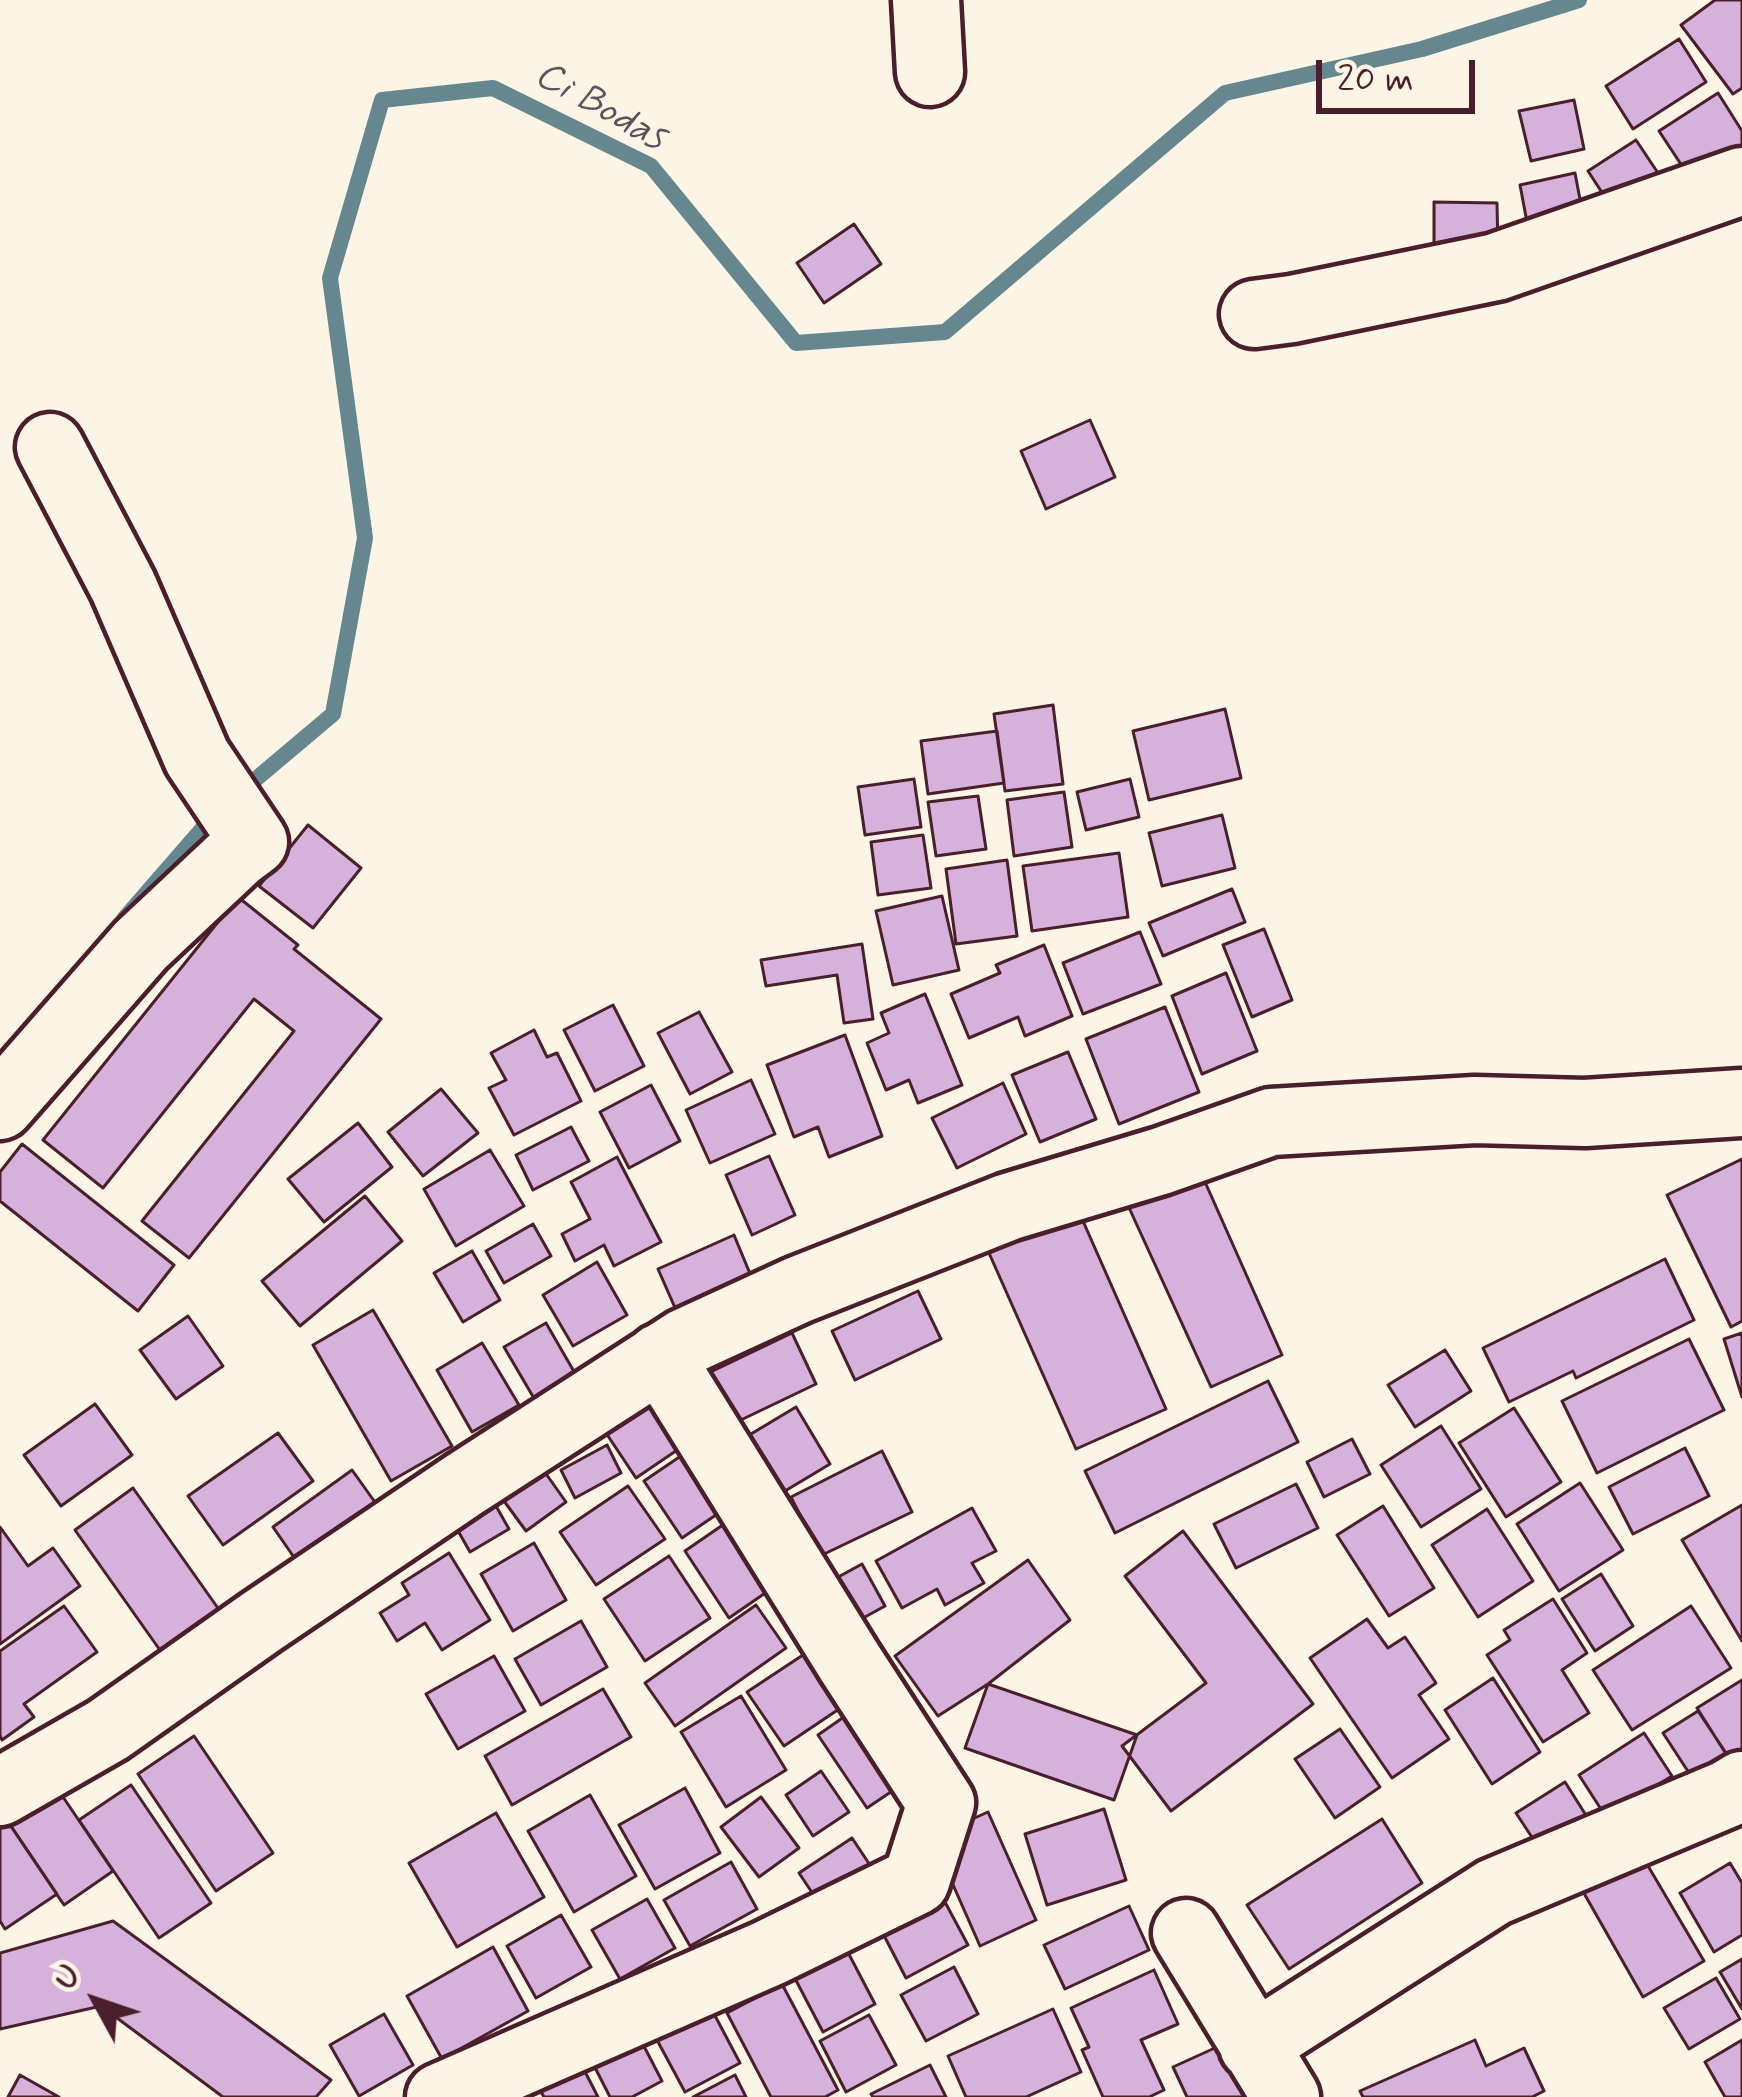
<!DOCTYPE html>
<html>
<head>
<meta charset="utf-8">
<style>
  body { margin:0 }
  #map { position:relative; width:1742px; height:2097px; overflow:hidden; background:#fcf5e5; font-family:Mynerve,sans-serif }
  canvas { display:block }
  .north { position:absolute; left:36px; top:1941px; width:120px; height:120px; -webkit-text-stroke:9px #fcf5e5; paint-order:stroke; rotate:310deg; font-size:33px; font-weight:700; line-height:48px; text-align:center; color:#4a1f2b }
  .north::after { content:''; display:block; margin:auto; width:42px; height:54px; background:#4a1f2b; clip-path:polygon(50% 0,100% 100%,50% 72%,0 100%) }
  .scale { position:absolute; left:1316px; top:60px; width:159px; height:54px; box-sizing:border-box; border:6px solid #4a1f2b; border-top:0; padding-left:15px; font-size:36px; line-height:42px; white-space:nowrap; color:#4a1f2b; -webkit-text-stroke:9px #fcf5e5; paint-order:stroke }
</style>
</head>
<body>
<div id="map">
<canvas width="1742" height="2097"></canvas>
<div class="north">U</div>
<div class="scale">20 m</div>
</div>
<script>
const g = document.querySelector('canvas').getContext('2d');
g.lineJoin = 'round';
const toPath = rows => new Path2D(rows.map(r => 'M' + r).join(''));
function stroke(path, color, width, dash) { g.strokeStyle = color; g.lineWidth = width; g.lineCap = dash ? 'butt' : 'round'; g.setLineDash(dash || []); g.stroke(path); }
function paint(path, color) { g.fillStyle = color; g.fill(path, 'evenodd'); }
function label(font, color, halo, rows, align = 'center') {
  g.font = font + ' Mynerve,sans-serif'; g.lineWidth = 10; g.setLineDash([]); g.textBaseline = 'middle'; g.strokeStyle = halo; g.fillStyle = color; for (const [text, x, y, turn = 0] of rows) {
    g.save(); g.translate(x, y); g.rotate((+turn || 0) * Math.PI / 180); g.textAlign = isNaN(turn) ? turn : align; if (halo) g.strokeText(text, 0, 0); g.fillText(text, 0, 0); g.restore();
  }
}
stroke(toPath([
  [237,795,333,714,365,538,330,278,382,100,493,88,651,166,796,343,945,332,1225,93,1422,49,1579,0],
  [124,919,217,812]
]), '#678790', 16);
const building = toPath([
  [1715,0,1742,0,1742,88,1733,94,1681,25,1715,0],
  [1679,39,1706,82,1633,129,1606,86,1679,39],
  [1718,93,1742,131,1742,144,1690,178,1659,131,1718,93],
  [1574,100,1584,149,1531,161,1519,111,1574,100],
  [1636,140,1662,179,1614,211,1588,171,1636,140],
  [1575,173,1582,210,1527,222,1520,185,1575,173],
  [1434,202,1497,203,1498,251,1434,250,1434,202],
  [854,224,881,264,824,303,797,263,854,224],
  [1090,420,1115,477,1046,509,1021,451,1090,420],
  [1053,705,1063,784,1005,791,994,714,1053,705],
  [1225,709,1241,778,1149,800,1133,731,1225,709],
  [997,731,1004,783,928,794,921,741,997,731],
  [914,779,921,827,865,835,858,787,914,779],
  [1130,779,1139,817,1086,830,1077,792,1130,779],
  [1064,792,1072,847,1014,856,1007,800,1064,792],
  [978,796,986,849,936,856,928,802,978,796],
  [1222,815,1235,868,1162,886,1149,833,1222,815],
  [308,825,361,868,313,928,259,886,308,825],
  [923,835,931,888,878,895,871,842,923,835],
  [1119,853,1128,917,1032,931,1023,866,1119,853],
  [1007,860,1017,936,956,944,946,869,1007,860],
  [1232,889,1245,922,1163,956,1149,923,1232,889],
  [942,896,959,970,893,985,876,911,942,896],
  [238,897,298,945,294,949,381,1019,189,1258,142,1221,294,1031,254,999,103,1188,43,1140,238,897],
  [1264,929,1292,1000,1252,1017,1223,945,1264,929],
  [1140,932,1161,984,1083,1014,1063,963,1140,932],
  [862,944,873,1019,844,1023,837,975,766,986,761,960,862,944],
  [1044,945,1072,1016,1025,1036,1018,1017,969,1038,951,994,1000,973,996,965,1044,945],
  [1226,973,1257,1051,1202,1074,1172,996,1226,973],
  [925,994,962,1085,918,1103,909,1080,886,1090,867,1043,889,1033,881,1013,925,994],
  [613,1005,644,1066,595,1091,564,1030,613,1005],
  [1165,1007,1199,1092,1119,1124,1086,1039,1165,1007],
  [699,1012,732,1072,690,1094,658,1033,699,1012],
  [534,1030,547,1057,557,1053,581,1101,514,1135,489,1088,506,1080,491,1053,534,1030],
  [845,1035,882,1136,829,1157,818,1127,794,1137,767,1065,845,1035],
  [1068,1052,1096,1119,1040,1142,1012,1075,1068,1052],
  [751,1080,775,1134,710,1163,686,1110,751,1080],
  [1003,1083,1026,1134,957,1168,932,1118,1003,1083],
  [651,1085,680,1141,629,1168,600,1112,651,1085],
  [441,1089,478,1133,423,1176,388,1132,441,1089],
  [358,1123,392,1167,324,1222,288,1179,358,1123],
  [571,1127,589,1161,533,1190,516,1155,571,1127],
  [22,1144,174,1265,138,1311,0,1201,0,1172,22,1144],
  [490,1150,524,1206,456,1246,424,1189,490,1150],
  [1193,1155,1282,1355,1211,1387,1120,1188,1193,1155],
  [769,1156,795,1215,752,1235,726,1175,769,1156],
  [617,1157,661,1242,614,1266,604,1245,575,1261,562,1234,590,1219,571,1182,617,1157],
  [1742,1159,1742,1321,1731,1327,1667,1195,1742,1159],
  [365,1196,402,1241,300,1326,262,1281,365,1196],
  [1079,1212,1166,1409,1076,1449,989,1253,1079,1212],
  [533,1224,551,1256,504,1283,486,1251,533,1224],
  [734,1235,751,1276,676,1310,658,1269,734,1235],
  [472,1251,500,1300,463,1322,434,1273,472,1251],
  [1665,1259,1694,1320,1576,1378,1573,1371,1509,1402,1483,1348,1665,1259],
  [597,1262,627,1315,573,1346,543,1295,597,1262],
  [918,1291,941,1339,855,1380,832,1331,918,1291],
  [373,1310,452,1446,391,1481,313,1345,373,1310],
  [188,1316,223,1366,176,1399,140,1350,188,1316],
  [546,1323,576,1375,535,1400,504,1347,546,1323],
  [792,1333,816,1384,720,1430,696,1379,792,1333],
  [1742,1333,1742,1397,1724,1339,1742,1333],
  [1689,1339,1724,1410,1597,1473,1562,1401,1689,1339],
  [482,1343,519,1405,472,1432,437,1370,482,1343],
  [1445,1350,1471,1391,1415,1427,1388,1385,1445,1350],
  [1268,1381,1298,1442,1115,1533,1085,1471,1268,1381],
  [658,1389,692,1440,636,1478,602,1427,658,1389],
  [95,1404,132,1455,61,1506,24,1455,95,1404],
  [796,1407,830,1464,775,1497,741,1440,796,1407],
  [1514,1408,1561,1482,1506,1517,1459,1443,1514,1408],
  [1441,1426,1481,1489,1421,1527,1381,1465,1441,1426],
  [278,1433,313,1481,223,1545,188,1496,278,1433],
  [1352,1439,1370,1474,1324,1497,1307,1462,1352,1439],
  [607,1445,621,1473,575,1498,561,1470,607,1445],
  [697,1445,735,1502,682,1538,644,1481,697,1445],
  [1685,1448,1709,1496,1633,1534,1609,1487,1685,1448],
  [882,1451,912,1512,820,1556,791,1497,882,1451],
  [352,1470,377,1505,298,1563,273,1527,352,1470],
  [544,1471,566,1502,526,1531,504,1501,544,1471],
  [1580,1483,1623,1550,1559,1591,1517,1524,1580,1483],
  [1296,1484,1318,1528,1236,1568,1214,1524,1296,1484],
  [628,1486,665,1539,596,1585,560,1532,628,1486],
  [133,1488,220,1611,162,1653,75,1530,133,1488],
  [492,1499,509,1529,470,1552,453,1522,492,1499],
  [1742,1505,1742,1641,1682,1540,1742,1505],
  [1383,1506,1434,1588,1389,1616,1337,1535,1383,1506],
  [972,1508,996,1551,972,1563,984,1583,945,1605,937,1589,902,1608,876,1561,972,1508],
  [1487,1509,1533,1581,1478,1617,1432,1545,1487,1509],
  [743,1511,787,1578,729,1618,685,1551,743,1511],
  [0,1527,28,1566,53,1548,80,1586,0,1644,0,1527],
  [1183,1531,1313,1704,1171,1811,1122,1746,1206,1683,1125,1576,1183,1531],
  [534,1543,566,1600,513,1631,481,1574,534,1543],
  [449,1553,490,1620,442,1650,425,1623,397,1641,380,1613,409,1595,402,1583,449,1553],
  [669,1556,710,1618,645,1661,604,1599,669,1556],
  [1028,1560,1070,1620,988,1684,938,1716,895,1656,1028,1560],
  [862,1564,885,1606,854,1623,831,1581,862,1564],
  [1601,1574,1633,1626,1595,1651,1562,1599,1601,1574],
  [1553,1599,1587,1653,1562,1670,1589,1713,1543,1742,1487,1655,1510,1640,1504,1630,1553,1599],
  [756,1605,786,1648,675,1726,645,1683,756,1605],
  [64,1606,97,1652,24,1704,34,1717,2,1740,0,1736,0,1651,64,1606],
  [1691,1606,1731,1668,1632,1730,1593,1670,1691,1606],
  [1367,1619,1388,1648,1405,1637,1436,1683,1419,1695,1449,1739,1392,1778,1310,1658,1367,1619],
  [581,1621,607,1667,541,1705,515,1659,581,1621],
  [812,1649,848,1703,784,1746,747,1692,812,1649],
  [494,1656,525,1711,458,1749,426,1694,494,1656],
  [1493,1678,1540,1752,1492,1784,1445,1710,1493,1678],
  [1742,1680,1742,1759,1733,1765,1697,1708,1742,1680],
  [988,1684,1137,1735,1114,1800,965,1748,988,1684],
  [603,1689,631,1737,512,1805,485,1756,603,1689],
  [741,1696,786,1770,726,1807,681,1732,741,1696],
  [861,1705,910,1779,867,1808,818,1735,861,1705],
  [1698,1711,1726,1753,1691,1776,1663,1733,1698,1711],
  [1340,1729,1380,1787,1335,1818,1295,1759,1340,1729],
  [1644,1733,1672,1776,1606,1817,1579,1775,1644,1733],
  [194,1736,273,1853,216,1891,138,1774,194,1736],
  [821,1771,849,1812,813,1836,786,1795,821,1771],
  [1565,1782,1589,1820,1541,1851,1516,1813,1565,1782],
  [131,1785,211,1903,159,1938,79,1820,131,1785],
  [685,1788,720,1853,655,1889,619,1825,685,1788],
  [59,1791,113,1871,64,1905,10,1825,59,1791],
  [590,1795,636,1876,574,1912,528,1831,590,1795],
  [761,1797,799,1848,759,1877,721,1827,761,1797],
  [1104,1809,1126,1880,1047,1905,1025,1834,1104,1809],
  [988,1812,1036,1920,980,1946,932,1837,988,1812],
  [496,1813,544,1897,457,1947,409,1863,496,1813],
  [1382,1819,1422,1883,1289,1969,1247,1905,1382,1819],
  [9,1823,57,1894,5,1929,0,1921,0,1829,9,1823],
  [852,1838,876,1874,823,1909,799,1873,852,1838],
  [1641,1854,1704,1961,1643,1997,1581,1888,1641,1854],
  [731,1862,757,1909,690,1946,664,1900,731,1862],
  [1730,1863,1742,1883,1742,1935,1714,1952,1680,1893,1730,1863],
  [938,1889,968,1945,906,1978,877,1922,938,1889],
  [647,1899,675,1948,620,1979,592,1930,647,1899],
  [1129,1906,1149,1950,1065,1989,1044,1945,1129,1906],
  [561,1915,591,1967,536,1998,507,1946,561,1915],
  [113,1921,331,2080,316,2097,223,2097,101,2006,0,2029,0,1953,113,1921],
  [842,1941,875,2004,823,2032,790,1969,842,1941],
  [493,1947,528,2011,442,2059,407,1996,493,1947],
  [1742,1959,1742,2009,1720,1972,1742,1959],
  [954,1967,978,2014,926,2041,901,1995,954,1967],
  [1154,1970,1178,2024,1141,2040,1164,2090,1149,2097,1103,2097,1082,2050,1089,2047,1071,2008,1154,1970],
  [1716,1978,1740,2019,1689,2049,1664,2008,1716,1978],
  [782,1984,838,2090,825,2097,771,2097,727,2013,782,1984],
  [1053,2009,1081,2072,1026,2097,966,2097,948,2056,1053,2009],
  [712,2010,740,2063,685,2092,657,2040,712,2010],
  [384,2014,413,2065,359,2096,330,2045,384,2014],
  [869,2015,896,2065,846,2092,820,2041,869,2015],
  [634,2027,662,2081,632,2097,610,2097,587,2052,634,2027],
  [1239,2037,1266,2097,1187,2097,1173,2067,1239,2037],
  [1475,2040,1486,2066,1524,2048,1544,2091,1532,2097,1363,2097,1360,2091,1475,2040],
  [1742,2040,1742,2097,1725,2097,1705,2062,1742,2040],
  [580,2062,598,2097,544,2097,537,2085,580,2062],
  [930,2065,946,2097,873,2097,871,2094,930,2065],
  [20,2075,59,2097,8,2097,20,2075],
  [735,2075,746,2097,693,2097,735,2075]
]);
paint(building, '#d6b1db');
stroke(building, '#4a1f2b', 3);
const minor = toPath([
  [926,0,930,72],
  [1254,314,1292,309,1496,267,1742,181],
  [0,1106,141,945,238,854,254,842,197,757,123,586,50,447],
  [0,1792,108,1730,261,1622,465,1484,685,1342,798,1290,1008,1207,1161,1161,1271,1122,1475,1110,1585,1113,1742,1103],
  [1186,1933,1286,2097],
  [1253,2046,1494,1892,1727,1794,1742,1785],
  [440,2097,769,1953,916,1881,941,1803,850,1663,660,1357]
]);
stroke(minor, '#4a1f2b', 75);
stroke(minor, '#fcf5e5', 66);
label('italic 39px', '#59535d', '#fcf5e5', [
  ["Ci Bodas",599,108,29]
]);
</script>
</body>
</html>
